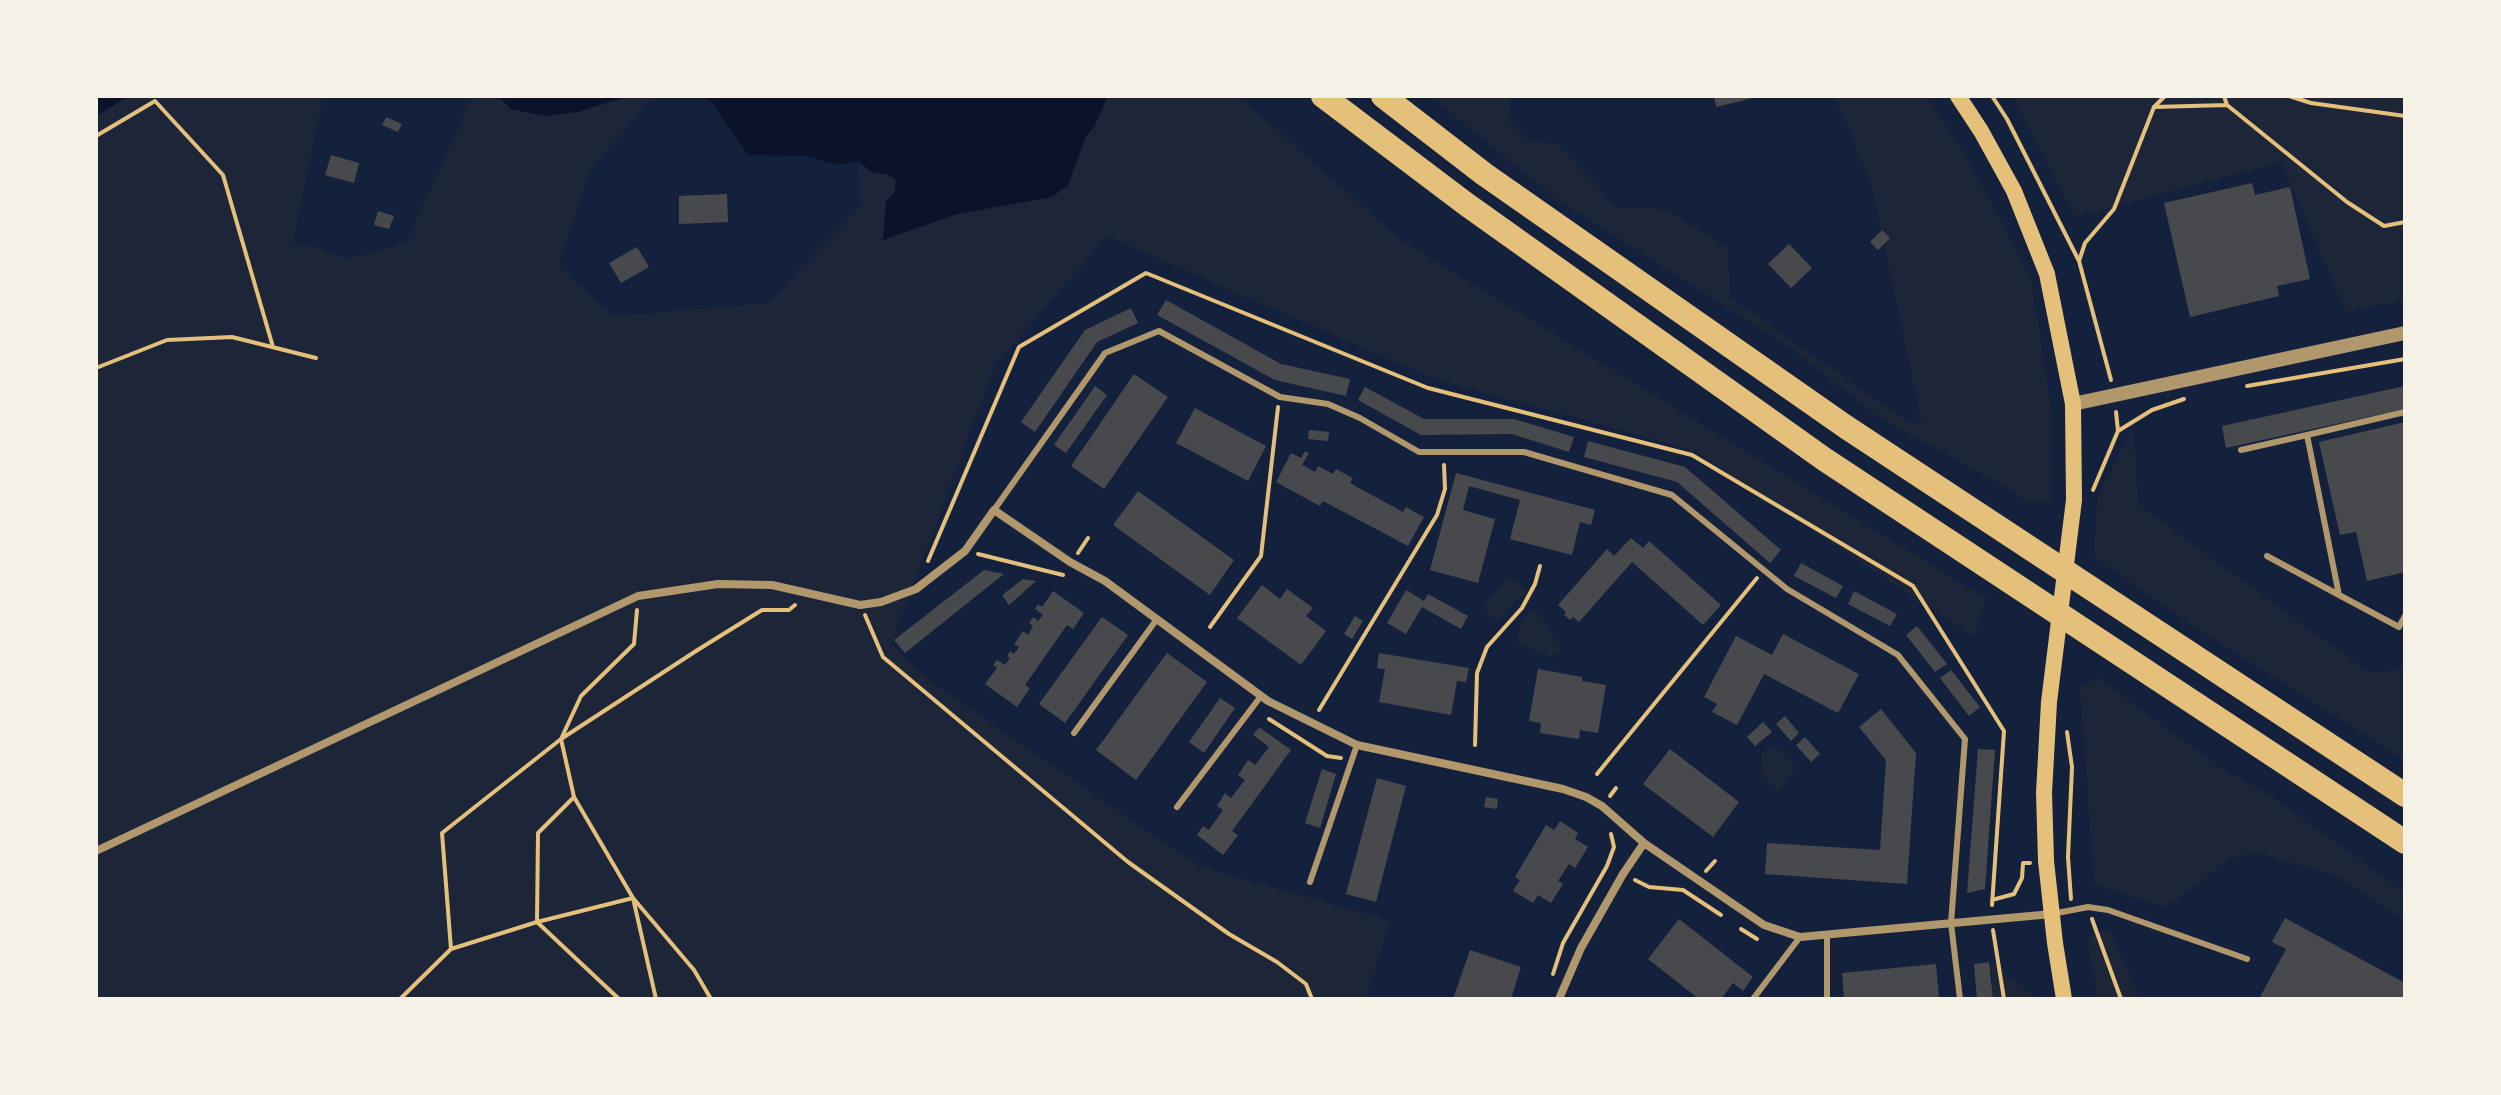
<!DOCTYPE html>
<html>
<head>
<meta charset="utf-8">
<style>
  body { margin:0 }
  #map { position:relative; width:2501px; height:1095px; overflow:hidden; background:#14213d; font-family:"Work Sans",sans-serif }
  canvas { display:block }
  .frame { position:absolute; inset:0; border:98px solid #f6f1e7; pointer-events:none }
</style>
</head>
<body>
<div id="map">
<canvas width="2501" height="1095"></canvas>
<div class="frame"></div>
</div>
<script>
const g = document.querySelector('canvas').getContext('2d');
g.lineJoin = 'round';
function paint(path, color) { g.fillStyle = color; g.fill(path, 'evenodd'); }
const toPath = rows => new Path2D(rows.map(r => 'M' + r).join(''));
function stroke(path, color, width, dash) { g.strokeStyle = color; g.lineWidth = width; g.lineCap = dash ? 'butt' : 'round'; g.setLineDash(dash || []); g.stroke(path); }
paint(toPath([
  [129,96,323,96,293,243,315,246,347,259,406,243,473,96,498,96,511,109,621,99,629,96,654,96,590,170,559,267,614,316,768,303,860,207,858,161,872,171,890,175,896,180,895,191,886,202,884,239,957,214,1052,197,1076,166,1086,136,1094,127,1108,96,1238,96,1401,240,1987,599,1973,637,1693,450,1434,379,1107,236,995,365,891,644,930,681,1198,866,1391,921,1366,999,96,999,96,116],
  [1430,96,1510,96,1509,122,1528,140,1558,144,1616,207,1665,209,1728,248,1731,298,1907,421,1922,424,1872,187,1835,96,1926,96,1967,158,2031,278,2051,408,2052,502,2026,502,2009,489,1877,416,1791,348,1559,201],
  [2013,96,2405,96,2405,300,2346,312,2281,162,2075,217],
  [2133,426,2139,505,2370,673,2405,668,2405,760,2188,623,2093,556,2098,497],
  [1510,576,1526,591,1497,622,1481,607],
  [1535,608,1562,648,1550,657,1517,643,1521,621],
  [2099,678,2221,768,2278,800,2405,893,2405,920,2337,876,2255,852,2227,860,2191,890,2165,907,2094,884,2080,687],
  [1775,745,1797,767,1778,792,1761,773,1762,752],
  [2110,928,2128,971,2140,999,2098,999,2087,938],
  [1991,962,2037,999,1993,999]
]), '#1d2539');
paint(toPath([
  [96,96,129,96,96,116],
  [498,96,629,96,578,112,544,116,511,109],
  [704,96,1108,96,1094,127,1086,136,1068,185,1052,197,957,214,883,240,886,202,895,191,896,180,890,175,872,172,858,161,836,165,807,156,748,155,713,104]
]), '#0b132b');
paint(toPath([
  [1714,96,1757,96,1757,97,1716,107],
  [386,117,402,124,398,132,382,125],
  [331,155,359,163,354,183,325,175],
  [2252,183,2255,195,2290,187,2310,279,2277,286,2279,296,2190,317,2164,203],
  [727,194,728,222,679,224,679,196],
  [378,211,394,216,389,229,374,225],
  [1882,230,1890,238,1878,250,1870,242],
  [1789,244,1812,268,1791,288,1768,264],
  [637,247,649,267,621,283,609,263],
  [1166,300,1281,364,1350,379,1346,396,1275,380,1157,315],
  [1131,308,1138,323,1097,342,1035,432,1021,422,1085,330],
  [1134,374,1168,397,1104,489,1071,466],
  [1095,386,1107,395,1066,453,1054,445],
  [2405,386,2405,409,2226,448,2222,426],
  [1365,387,1424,419,1514,419,1574,437,1569,452,1512,434,1421,435,1358,400],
  [1195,408,1266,446,1248,481,1176,443],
  [2405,422,2405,572,2367,581,2356,532,2340,535,2319,442],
  [1309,430,1329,432,1328,441,1308,439],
  [1588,441,1685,467,1781,550,1770,563,1677,482,1584,457],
  [1305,451,1309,453,1302,465,1315,472,1318,466,1333,474,1336,469,1353,478,1350,483,1403,512,1406,507,1424,517,1408,546,1323,501,1320,506,1276,482,1291,453,1301,458],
  [1456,473,1595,510,1591,525,1580,522,1572,555,1510,539,1520,500,1469,486,1463,510,1495,519,1478,583,1430,570],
  [1138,491,1234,560,1210,595,1113,525],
  [1631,538,1643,548,1649,541,1721,605,1703,625,1632,562,1579,622,1573,617,1570,620,1564,615,1566,612,1558,605,1607,549,1614,556],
  [1801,563,1843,586,1836,598,1794,576],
  [984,570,1004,574,905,653,894,640],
  [1023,579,1036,581,1009,605,1002,595],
  [1262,585,1280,599,1287,589,1313,608,1306,616,1326,631,1301,665,1237,618],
  [1406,590,1424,601,1428,594,1468,616,1461,629,1422,607,1406,634,1387,623],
  [1053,591,1084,613,1073,629,1067,625,1025,685,1030,688,1017,707,985,684,997,668,993,665,997,660,1005,665,1010,658,1007,656,1010,651,1014,654,1019,647,1014,644,1023,631,1028,635,1033,626,1029,623,1033,617,1038,621,1043,615,1035,609,1038,604,1042,607],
  [1854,591,1897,614,1890,626,1848,604],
  [1355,616,1363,621,1352,639,1344,634],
  [1102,617,1128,635,1065,723,1039,704],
  [1917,626,1947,664,1935,672,1906,635],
  [1783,634,1859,674,1838,713,1764,674,1737,725,1712,712,1717,704,1704,697,1736,636,1772,655],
  [1167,653,1207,682,1136,780,1096,750],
  [1379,653,1469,668,1466,682,1457,681,1451,715,1379,702,1385,669,1377,668],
  [1538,669,1582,677,1582,681,1606,685,1598,733,1580,730,1579,739,1540,733,1541,723,1529,721],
  [1951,670,1980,707,1969,716,1940,678],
  [1220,698,1235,708,1204,753,1189,742],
  [1881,709,1916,753,1907,884,1765,874,1767,843,1880,850,1886,760,1859,727],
  [1785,716,1799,733,1791,741,1776,724],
  [1763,722,1772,732,1755,746,1747,737],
  [1259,727,1291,750,1232,831,1238,835,1223,855,1197,835,1203,826,1209,830,1223,810,1217,806,1225,793,1231,798,1245,780,1238,775,1248,760,1255,765,1269,747,1253,735],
  [1805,737,1820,754,1811,762,1796,745],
  [1670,749,1739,802,1713,837,1643,784],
  [1978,749,1995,750,1985,889,1967,893],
  [1322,769,1336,774,1320,828,1305,823],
  [1377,778,1406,786,1376,902,1346,894],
  [1486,797,1498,799,1497,809,1484,807],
  [1560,821,1578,833,1575,839,1588,847,1575,868,1569,864,1558,881,1563,884,1551,903,1538,895,1533,903,1513,891,1520,880,1515,877,1546,825,1554,830],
  [2285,918,2405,983,2405,999,2259,999,2286,949,2272,942],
  [1679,919,1753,977,1743,991,1733,983,1721,999,1699,999,1648,959],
  [1470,950,1521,967,1511,999,1453,999],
  [1989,962,1993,999,1977,999,1974,964],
  [1936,964,1939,997,1932,999,1844,999,1842,973]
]), '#48494c');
stroke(toPath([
  [1992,96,2007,119,2079,261,2111,380],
  [2224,96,2227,105],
  [2289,96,2311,103,2405,116],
  [2154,107,2227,105,2347,202,2384,226,2405,222],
  [96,136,155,101,223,175,273,347],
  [2079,261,2085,243,2114,209,2154,107,2165,96],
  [96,368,167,340,232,337,316,358],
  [2247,386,2405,359],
  [2118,431,2152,410,2184,399],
  [2093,490,2118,431,2116,412],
  [1078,553,1088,538],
  [978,554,1063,575],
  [928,561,1019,347,1146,273,1428,388,1692,455,1913,586,2004,731,1992,905],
  [865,615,883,657,1128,862,1229,934,1277,962,1306,984,1312,999],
  [1210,627,1261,556,1278,407],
  [1319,710,1437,515,1445,489,1444,465],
  [1269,719,1327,756,1341,758],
  [2067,732,2072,767,2068,857,2071,899],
  [1475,745,1477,673,1487,647,1522,608,1535,584,1540,566],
  [1597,774,1757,578],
  [1610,796,1616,788],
  [574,797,633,898,694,970,711,999],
  [1706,871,1715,861],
  [1635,880,1649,887,1683,890,1721,915],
  [1992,900,2014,894,2022,878,2023,863,2030,863],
  [2092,919,2121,999],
  [1741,929,1757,939],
  [1993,930,2004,999],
  [451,949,442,833,561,739,696,651,762,610,789,610,795,605],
  [1553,974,1563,943,1607,866,1614,847,1611,834],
  [400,999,451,949,537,922,633,898,656,999],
  [619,999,537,922,538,833,574,797,561,739,581,696,634,644,637,610]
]), '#e5c07b', 4);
stroke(toPath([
  [2405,412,2307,435,2339,595,2399,627,2405,616],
  [2241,450,2307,435],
  [994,510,1105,353,1159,331,1280,397,1328,404,1360,418,1419,452,1524,452,1672,495,1787,589,1898,655,1965,739,1951,923,1960,999],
  [2267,556,2339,595],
  [1074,733,1157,619],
  [1177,807,1261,696],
  [1310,882,1357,745],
  [2052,914,2088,907,2108,910,2247,959],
  [1827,934,1827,999],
  [1753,999,1800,937]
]), '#b1986c', 6);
stroke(toPath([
  [96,851,638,596,718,584,772,585,860,605,881,602,916,589,965,551,994,510,1070,562,1105,581,1268,701,1357,745,1563,789,1586,797,1602,806,1644,843,1764,925,1800,937,2052,914],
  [1559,999,1581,948,1623,874,1644,843]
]), '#b1986c', 8);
stroke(toPath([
  [2073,404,2405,333]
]), '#b1986c', 14);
stroke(toPath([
  [1958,96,1981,131,2014,191,2047,274,2073,404,2074,500,2049,702,2044,793,2046,861,2055,943,2064,999]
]), '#e5c07b', 16);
stroke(toPath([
  [1323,96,1466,204,1824,459,2405,842],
  [1383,96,1484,174,1846,427,2405,795]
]), '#e5c07b', 24);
</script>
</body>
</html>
